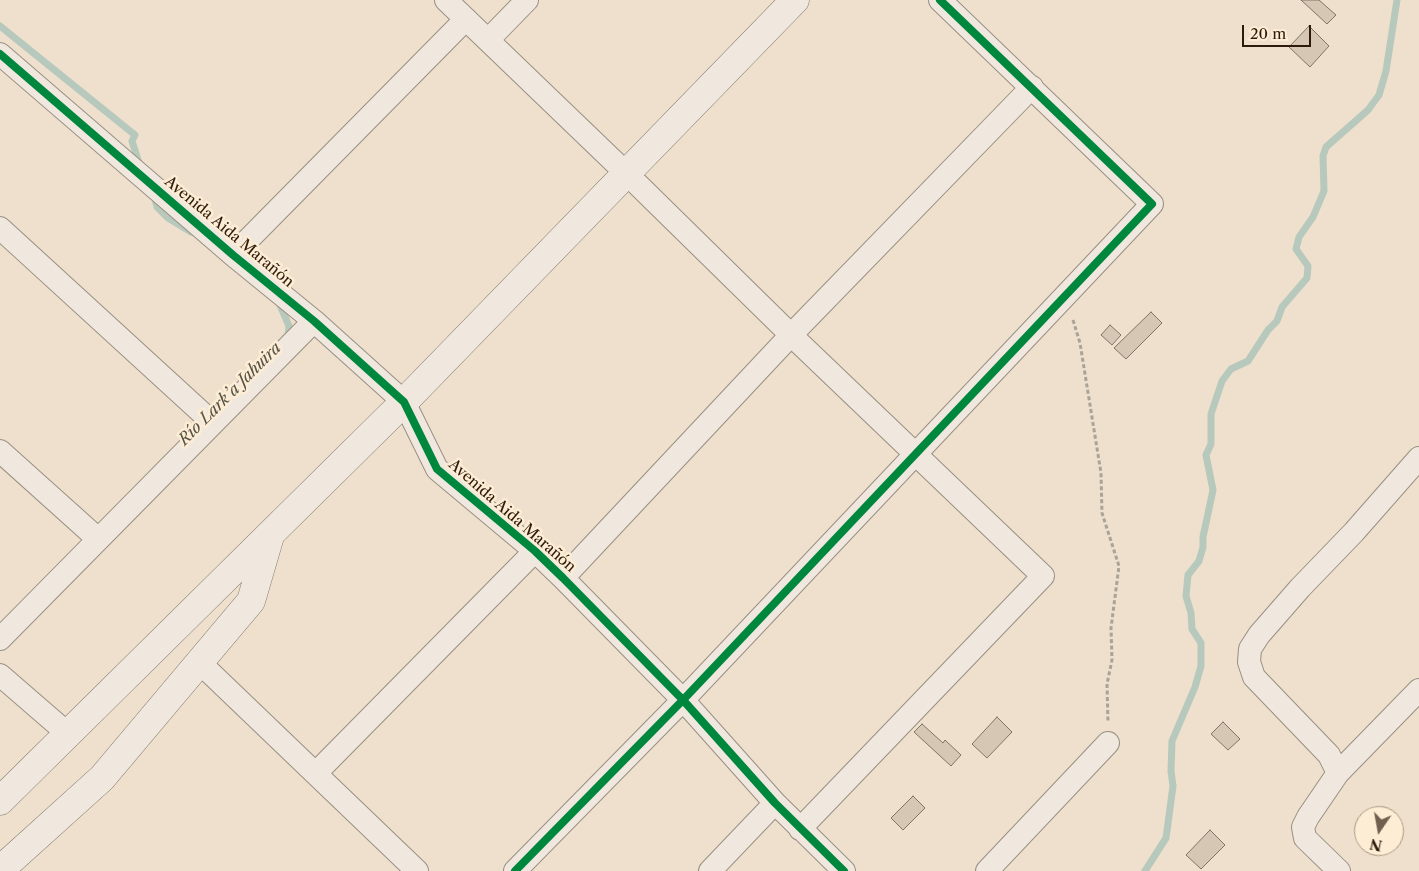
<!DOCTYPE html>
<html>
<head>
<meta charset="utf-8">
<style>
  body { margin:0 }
  #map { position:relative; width:1419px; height:871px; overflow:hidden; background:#eee0cc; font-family:"Libre Caslon Text",serif }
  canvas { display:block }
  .north { position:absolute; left:1354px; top:806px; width:50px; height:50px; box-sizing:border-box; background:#fdedd5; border:1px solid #aa9984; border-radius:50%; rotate:192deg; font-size:14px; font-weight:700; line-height:20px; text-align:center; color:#2e1a0b }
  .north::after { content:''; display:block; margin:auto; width:18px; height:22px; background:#715f4f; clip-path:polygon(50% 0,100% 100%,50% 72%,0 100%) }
  .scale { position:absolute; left:1242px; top:25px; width:69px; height:22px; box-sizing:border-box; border:2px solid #2e1a0b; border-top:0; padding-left:6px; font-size:15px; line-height:18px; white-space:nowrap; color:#2e1a0b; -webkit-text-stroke:4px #fdedd5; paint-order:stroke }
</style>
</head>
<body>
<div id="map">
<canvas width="1419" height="871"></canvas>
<div class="north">N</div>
<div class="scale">20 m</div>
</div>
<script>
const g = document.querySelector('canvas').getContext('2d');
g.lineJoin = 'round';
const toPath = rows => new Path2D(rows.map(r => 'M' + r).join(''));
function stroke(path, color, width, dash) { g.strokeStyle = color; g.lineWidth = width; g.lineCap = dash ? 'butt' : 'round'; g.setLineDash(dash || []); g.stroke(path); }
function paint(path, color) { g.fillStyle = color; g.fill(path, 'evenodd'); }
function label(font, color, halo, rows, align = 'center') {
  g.font = font + ' "Libre Caslon Text",serif'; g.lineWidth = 5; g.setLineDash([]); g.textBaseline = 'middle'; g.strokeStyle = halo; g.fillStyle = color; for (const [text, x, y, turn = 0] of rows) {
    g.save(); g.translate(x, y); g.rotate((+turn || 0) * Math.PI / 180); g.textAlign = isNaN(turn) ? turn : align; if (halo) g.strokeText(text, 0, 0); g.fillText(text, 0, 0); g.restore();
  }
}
stroke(toPath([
  [0,26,135,135,132,141,140,166],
  [154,195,157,207,168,218,191,232],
  [280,305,289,326,288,336,285,338],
  [1145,871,1166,838,1173,786,1171,771,1172,741,1195,687,1201,666,1201,643,1192,629,1191,613,1186,596,1188,575,1199,561,1203,547,1203,537,1213,490,1206,455,1211,444,1211,414,1222,381,1231,369,1248,361,1268,330,1277,321,1282,307,1307,278,1308,266,1296,249,1299,237,1313,217,1324,191,1323,156,1326,147,1368,110,1379,95,1386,71,1397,0]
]), '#b7c8bd', 7);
const building = toPath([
  [1301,0,1319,0,1336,15,1327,24,1301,0],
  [1309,26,1329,46,1310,67,1289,47,1309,26],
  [1151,312,1162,323,1126,359,1114,348,1151,312],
  [1110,325,1121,335,1112,345,1101,335,1110,325],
  [997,717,1012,732,987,758,972,744,997,717],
  [1223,722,1240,739,1228,750,1211,734,1223,722],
  [922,724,943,743,945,740,961,755,951,766,914,732,922,724],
  [913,796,925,808,903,830,891,818,913,796],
  [1210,830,1225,845,1201,869,1186,855,1210,830]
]);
paint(building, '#d6c6b4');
stroke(building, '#7e7468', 1);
const street = toPath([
  [446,0,627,174,791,335,1043,576,800,829],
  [489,39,527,0],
  [0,54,233,255,314,321,404,402,437,469,535,551,563,578,683,700,775,803,844,871],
  [0,228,213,423],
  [233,255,466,19],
  [0,451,98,539],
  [563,578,791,335,1032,87],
  [0,639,314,321],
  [198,661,417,871],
  [0,675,67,733],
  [316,773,535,551],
  [1338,773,1329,755,1254,677,1249,662,1250,649,1259,635,1300,588,1354,532,1419,458],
  [515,871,683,700,1152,204,940,0],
  [710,871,775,803],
  [987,871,1108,743],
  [1339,871,1305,838,1303,827,1308,817,1338,773,1419,690]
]);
const secondary = toPath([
  [0,801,404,402,795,0],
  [0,870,102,778,251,601,270,536]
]);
stroke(street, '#998f82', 24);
stroke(secondary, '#7e7468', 29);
stroke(toPath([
  [1073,320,1080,343,1101,473,1102,513,1119,566,1111,628,1112,660,1107,684,1108,722]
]), '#aaa399', 3, [4, 2.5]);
stroke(street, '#f0e8df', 22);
stroke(secondary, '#f0e8df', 28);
stroke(toPath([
  [0,54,233,255,314,321,404,402,437,469,535,551,563,578,683,700,775,803,844,871],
  [515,871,683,700,1152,204,940,0]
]), '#00873e', 8);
label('15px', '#2e1a0b', '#fdedd5', [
  ["Avenida Aida Marañón",229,232,40],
  ["Avenida Aida Marañón",512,516,41]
]);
label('italic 16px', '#565347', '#fdedd5', [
  ["Río Lark’a Jahuira",230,394,-45]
]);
</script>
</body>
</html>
